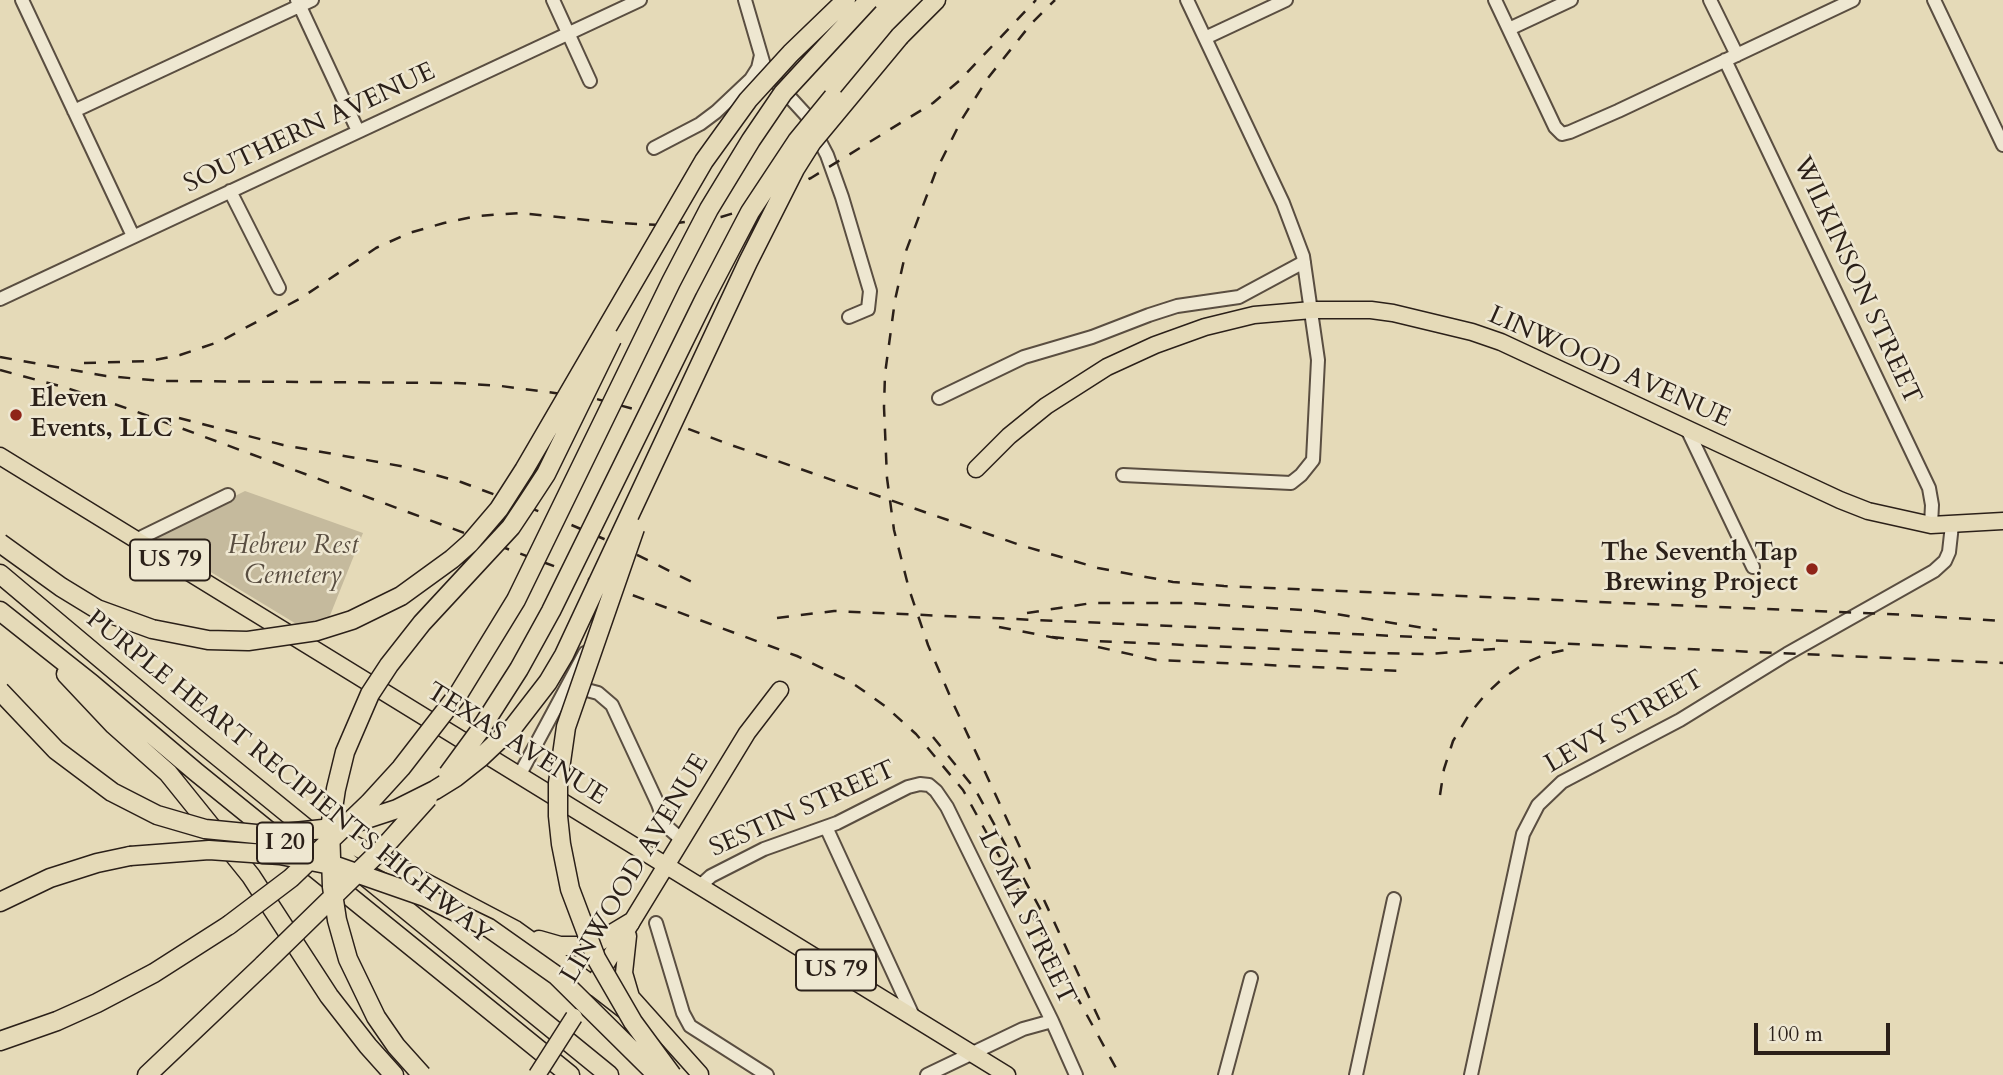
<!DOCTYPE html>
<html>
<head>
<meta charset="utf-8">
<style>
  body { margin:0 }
  #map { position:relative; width:2003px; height:1075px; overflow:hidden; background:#e5dab8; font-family:Cardo,serif }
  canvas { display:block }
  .scale { position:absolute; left:1754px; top:1023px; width:136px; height:32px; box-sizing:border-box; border:4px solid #2b2019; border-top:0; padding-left:9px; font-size:21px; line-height:24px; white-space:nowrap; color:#2b2019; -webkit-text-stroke:5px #eee7d1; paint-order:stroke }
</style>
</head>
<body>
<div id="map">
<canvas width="2003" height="1075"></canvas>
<div class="scale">100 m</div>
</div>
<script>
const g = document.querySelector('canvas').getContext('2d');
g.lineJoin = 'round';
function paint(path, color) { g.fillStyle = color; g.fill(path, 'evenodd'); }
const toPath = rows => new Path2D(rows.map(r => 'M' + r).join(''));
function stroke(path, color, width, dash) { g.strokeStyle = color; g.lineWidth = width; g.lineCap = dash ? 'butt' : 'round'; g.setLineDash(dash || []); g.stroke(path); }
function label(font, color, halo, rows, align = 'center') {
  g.font = font + ' Cardo,serif'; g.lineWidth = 5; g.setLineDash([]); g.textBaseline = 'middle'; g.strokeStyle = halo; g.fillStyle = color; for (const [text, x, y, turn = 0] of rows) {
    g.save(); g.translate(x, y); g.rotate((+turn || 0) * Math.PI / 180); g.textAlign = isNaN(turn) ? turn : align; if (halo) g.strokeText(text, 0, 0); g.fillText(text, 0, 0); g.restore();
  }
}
paint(toPath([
  [245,491,363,533,327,623,303,628,153,537]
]), '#c5ba9d');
const minor = toPath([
  [22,0,133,236],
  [297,0,358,131],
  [553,0,590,81],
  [745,0,764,65,774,80,806,115,827,155,842,197,870,291,868,309,849,317],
  [1495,0,1555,127,1562,134,1570,132,1618,111,1853,0],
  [1710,0,1737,55],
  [1934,0,2003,145],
  [1509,29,1571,0],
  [1205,38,1286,0],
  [1725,60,1929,488,1932,505,1931,525],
  [74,111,312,0],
  [654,148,700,124,716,112,751,79,758,68,761,55],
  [230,191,279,288],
  [0,299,640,0],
  [939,398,1024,357,1092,337,1149,315,1177,306,1239,297,1304,262],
  [1687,429,1753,567],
  [1123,475,1291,483,1301,475,1313,460,1318,360,1303,256,1283,203,1187,0],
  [136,540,228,495],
  [568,685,598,693,612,705,658,804,666,826,681,839],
  [519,776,585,653],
  [826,827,914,1018],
  [700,886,711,876,764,849,837,823,908,787,920,784,929,785,936,791,947,807,1052,1021,1076,1075],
  [656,923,683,1013,690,1026,767,1075],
  [927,1075,1023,1029,1052,1021],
  [1225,1075,1251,978],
  [1356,1075,1394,899],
  [1471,1075,1523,834,1538,805,1562,782,1680,720,1787,654,1934,571,1945,561,1949,552,1952,525]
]);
const major = toPath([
  [0,456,1007,1075],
  [976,469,1009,436,1046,406,1107,367,1155,345,1205,327,1254,315,1312,310,1371,310,1393,313,1472,332,1501,342,1840,500,1868,511,1931,525,2003,521],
  [628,936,624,973,631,997,700,1074],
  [598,977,747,733,780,690],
  [593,986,624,1010]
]);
const highway = toPath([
  [900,36,936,0],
  [0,574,194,737,609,1075],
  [0,611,92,684,196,772,570,1075],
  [66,674,114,725,168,773,251,876,329,996,368,1046,394,1075],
  [325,830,515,930,593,986],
  [0,902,50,878,97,863,130,856],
  [539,940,560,946,584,946,600,941,630,923],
  [0,1041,57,1021,97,1003,154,973,229,925],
  [147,1075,263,965]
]);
stroke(minor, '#5a4e41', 16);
stroke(major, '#2b2019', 19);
stroke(highway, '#2b2019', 21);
stroke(minor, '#eee7d1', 12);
stroke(major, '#e5dab8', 16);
stroke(highway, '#e5dab8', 18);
stroke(toPath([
  [0,357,106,376,163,381,457,383,501,386,593,398,641,411,731,445,1020,545,1098,568,1173,582,1224,586,1909,615,2003,621],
  [84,363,150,361,180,355,221,341,301,298,376,248,409,233,444,223,477,216,520,213,617,223,662,225,721,217,744,210,811,178,933,103,959,81,1036,0],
  [0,370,67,388,132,410,797,656,851,682,885,706,916,734,963,790,1116,1068],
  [179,418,283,445,406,467,461,482,546,514,611,542,696,584],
  [1027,613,1092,603,1192,603,1317,611,1437,630],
  [777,618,834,611,2003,663],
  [999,627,1061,639],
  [1052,637,1094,641,1371,653,1428,654,1495,649],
  [1098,647,1156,660,1401,671],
  [933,737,975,789,1043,914],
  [1440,795,1444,769,1453,741,1470,713,1485,695,1502,679,1525,663,1546,654,1569,649],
  [1030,869,953,703,928,645,909,589,894,530,887,478,884,407,885,374,895,300,906,251,936,171,962,119,988,78,1031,24,1055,0],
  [1044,900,1100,1021]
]), '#2b2019', 2.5, [12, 12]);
const majorBridge = toPath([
  [537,1075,574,1017]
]);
const highwayBridge = toPath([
  [635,528,566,727,558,783,558,816,561,844,570,889,596,958,633,1022,672,1075],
  [0,543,61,587,97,609,152,629,208,640,248,641,317,631,352,620,401,596,452,559,470,543,499,509,524,470,704,161,748,100,791,53,846,0],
  [0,691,56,750,112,792,157,815,205,829,266,835,342,827,397,809,435,790,456,777,480,758,514,726,548,682,564,655,748,262,795,169,812,142,900,36],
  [448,774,478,733,519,669,551,611,705,298,750,212,797,141,833,97],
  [130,856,209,850,280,855,336,866,425,897,489,928,557,976,657,1075],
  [229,925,291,878,369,803,401,768,459,693,516,600,671,282,709,209,751,140,783,93,869,0],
  [263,965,385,846,428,798],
  [422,1075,396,1046,376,1017,348,959,337,920,332,887,330,828,336,789,345,752,370,694,389,665,422,623,511,527,529,500,546,474,612,339]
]);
stroke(majorBridge, '#2b2019', 19, []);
stroke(highwayBridge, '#2b2019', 21, []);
stroke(majorBridge, '#e5dab8', 16);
stroke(highwayBridge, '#e5dab8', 18);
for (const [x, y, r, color] of [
  [16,415,7,"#8f2418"],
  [1812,569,7,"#8f2418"]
]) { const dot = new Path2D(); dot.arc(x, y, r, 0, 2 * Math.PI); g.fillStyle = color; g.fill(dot); stroke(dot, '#eee7d1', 2.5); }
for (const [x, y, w] of [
  [170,560,80],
  [285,843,56],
  [836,970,80]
]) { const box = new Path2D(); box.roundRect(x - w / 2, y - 20.5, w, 41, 5); g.fillStyle = '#eee7d1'; g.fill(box); stroke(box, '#2b2019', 2); }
label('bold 24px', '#2b2019', null, [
  ["US 79",170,560],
  ["I 20",285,843],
  ["US 79",836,970]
]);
label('26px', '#2b2019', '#eee7d1', [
  ["SOUTHERN AVENUE",310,129,-25],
  ["WILKINSON STREET",1856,281,65],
  ["LINWOOD AVENUE",1609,368,24],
  ["LEVY STREET",1625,723,-30],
  ["TEXAS AVENUE",516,745,32],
  ["PURPLE HEART RECIPIENTS HIGHWAY",288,778,39],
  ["SESTIN STREET",803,810,-24],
  ["LINWOOD AVENUE",636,869,-59],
  ["LOMA STREET",1026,918,64]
]);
label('bold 26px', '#2b2019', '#eee7d1', [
  ["Eleven",30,400],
  ["Events, LLC",30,430],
  ["The Seventh Tap",1798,554,"right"],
  ["Brewing Project",1798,584,"right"]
], 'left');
label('italic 26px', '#594e41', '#eee7d1', [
  ["Hebrew Rest",293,547],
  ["Cemetery",293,577]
]);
</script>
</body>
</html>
